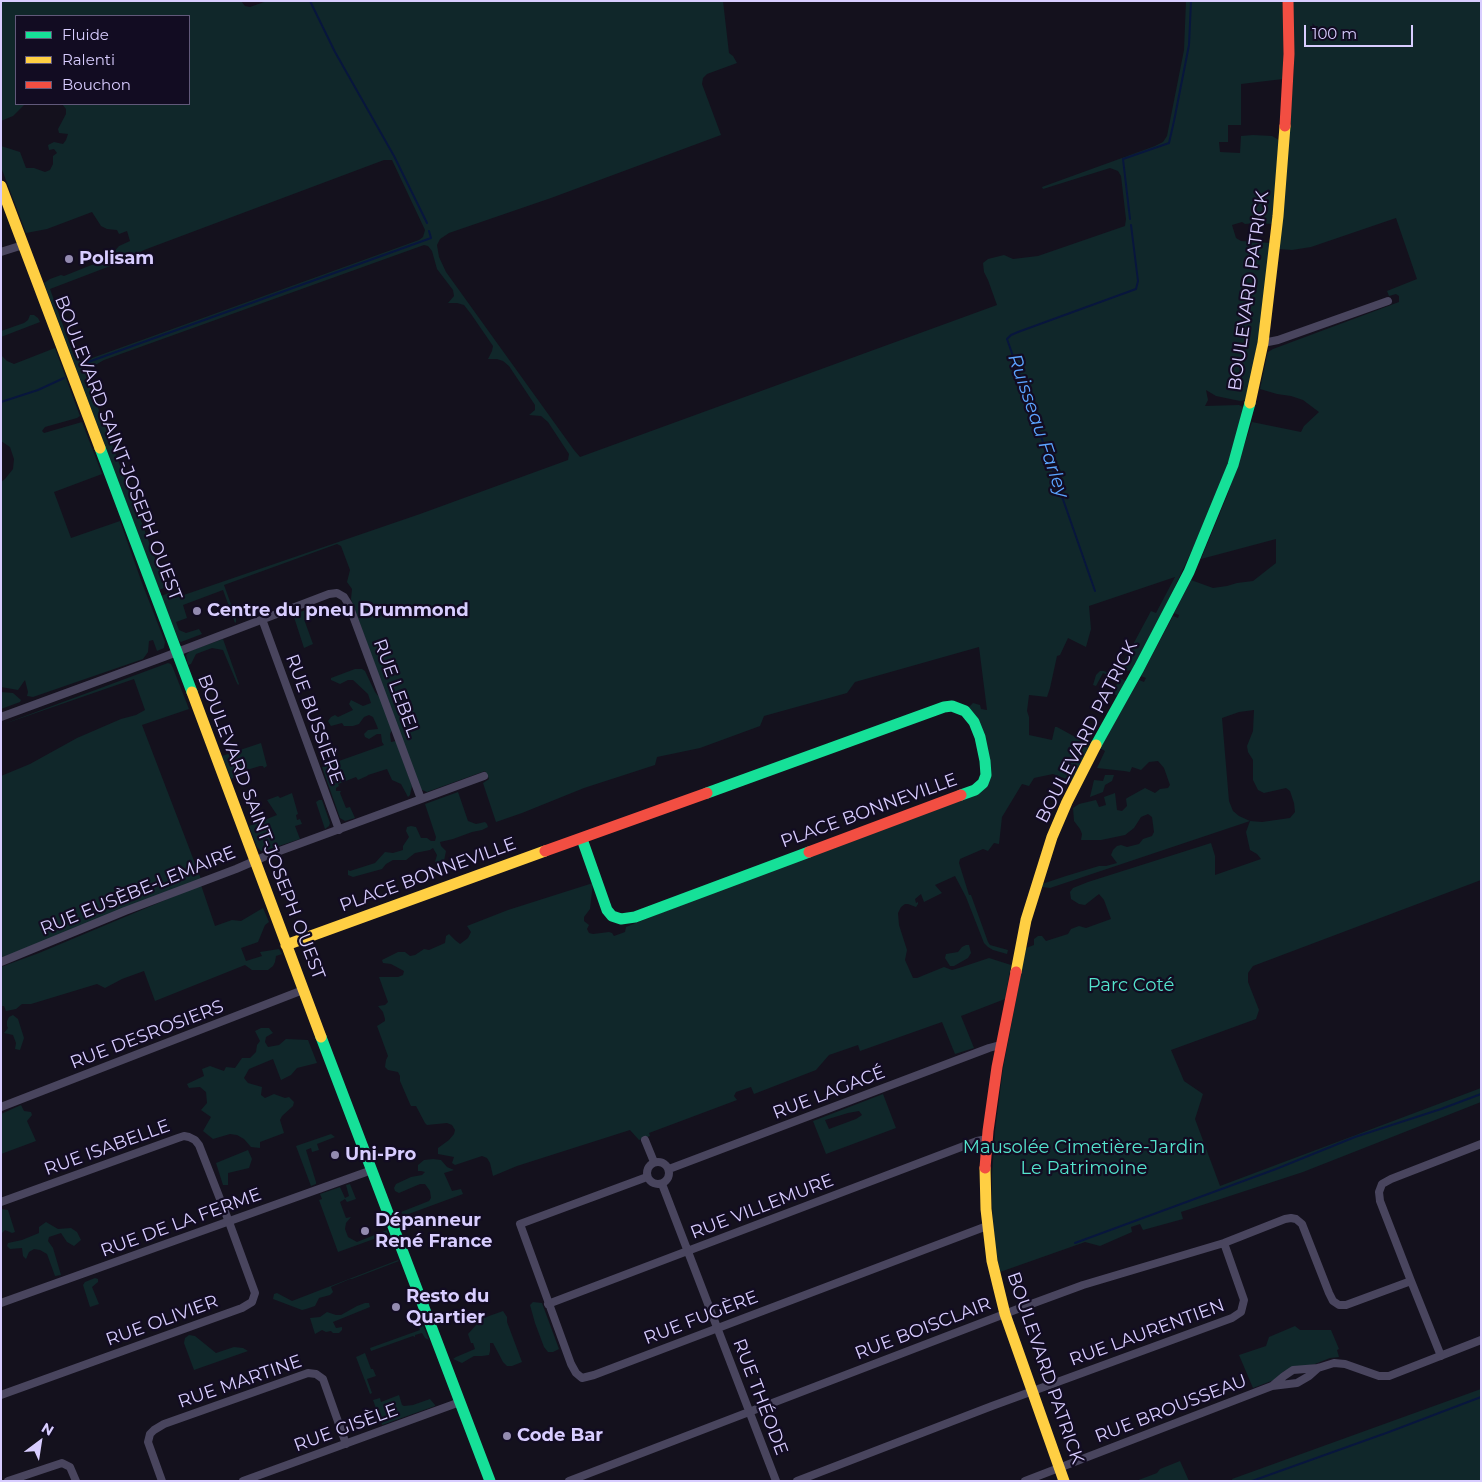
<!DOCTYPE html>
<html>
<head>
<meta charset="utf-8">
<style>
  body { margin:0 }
  #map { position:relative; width:1482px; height:1482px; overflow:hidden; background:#14111d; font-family:Montserrat,sans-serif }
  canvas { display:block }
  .frame { position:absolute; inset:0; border:2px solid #d8cdff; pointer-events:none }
  .legend { position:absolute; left:15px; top:15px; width:175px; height:90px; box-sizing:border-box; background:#120c22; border:1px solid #61597a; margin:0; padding:6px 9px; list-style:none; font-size:15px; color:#d8cdff }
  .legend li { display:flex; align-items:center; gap:10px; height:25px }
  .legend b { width:25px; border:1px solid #61597a }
  .north { position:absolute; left:15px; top:1417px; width:50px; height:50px; -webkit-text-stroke:4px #120c22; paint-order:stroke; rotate:31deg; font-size:14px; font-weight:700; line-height:20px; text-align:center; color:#d8cdff }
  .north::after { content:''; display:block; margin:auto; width:18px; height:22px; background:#d8cdff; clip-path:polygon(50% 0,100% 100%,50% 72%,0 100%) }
  .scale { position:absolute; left:1304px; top:25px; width:109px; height:22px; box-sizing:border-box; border:2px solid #d8cdff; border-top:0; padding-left:6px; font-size:15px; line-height:18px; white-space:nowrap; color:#d8cdff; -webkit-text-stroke:4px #120c22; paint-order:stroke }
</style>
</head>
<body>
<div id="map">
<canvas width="1482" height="1482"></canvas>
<div class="frame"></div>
<ul class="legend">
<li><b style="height:6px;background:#16e098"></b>Fluide</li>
<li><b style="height:6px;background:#ffcf43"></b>Ralenti</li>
<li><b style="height:6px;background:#f24e42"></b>Bouchon</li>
</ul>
<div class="north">N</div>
<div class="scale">100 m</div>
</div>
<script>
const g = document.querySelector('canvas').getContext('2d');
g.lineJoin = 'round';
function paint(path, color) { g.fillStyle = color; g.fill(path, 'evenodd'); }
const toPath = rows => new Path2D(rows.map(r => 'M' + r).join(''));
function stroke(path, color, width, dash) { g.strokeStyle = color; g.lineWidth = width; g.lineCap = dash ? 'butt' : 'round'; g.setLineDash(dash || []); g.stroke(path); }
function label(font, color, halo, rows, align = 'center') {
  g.font = font + ' Montserrat,sans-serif'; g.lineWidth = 4.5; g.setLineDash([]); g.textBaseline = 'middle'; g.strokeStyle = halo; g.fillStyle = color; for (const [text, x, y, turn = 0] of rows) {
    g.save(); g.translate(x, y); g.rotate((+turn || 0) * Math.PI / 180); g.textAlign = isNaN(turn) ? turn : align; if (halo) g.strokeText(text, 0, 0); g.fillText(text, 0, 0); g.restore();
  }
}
paint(toPath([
  [1,1,241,1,245,6,250,7,267,1,723,1,729,53,733,56,737,63,707,74,703,78,702,84,721,135,551,198,449,233,440,239,437,245,439,257,446,272,574,450,580,457,997,305,988,280,984,272,983,263,988,259,1004,255,1013,259,1038,256,1125,226,1126,219,1121,176,1118,171,1110,168,1043,189,1042,187,1155,146,1163,142,1167,136,1184,50,1186,1,1282,1,1284,21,1283,79,1241,84,1241,125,1228,125,1228,142,1219,142,1220,152,1240,153,1241,136,1253,135,1272,136,1279,140,1272,224,1256,223,1245,224,1242,222,1232,225,1236,238,1241,241,1271,243,1260,331,1246,400,1240,401,1216,396,1206,390,1208,400,1205,406,1239,405,1243,407,1243,412,1227,466,1201,531,1160,618,1132,670,1125,671,1122,669,1122,665,1151,611,1156,613,1175,577,1089,606,1091,629,1086,647,1068,638,1060,655,1057,656,1050,688,1047,697,1029,695,1027,711,1029,717,1029,735,1052,740,1055,727,1057,727,1090,745,1072,781,1053,774,1034,778,1029,786,1022,784,1002,817,999,844,994,843,988,851,983,849,960,859,959,863,969,895,971,895,988,942,990,945,1008,950,1007,954,993,950,988,947,984,943,966,897,955,876,935,885,942,893,924,902,921,894,915,899,916,903,918,902,918,904,916,907,908,904,905,904,901,907,898,913,899,925,907,950,905,960,913,978,917,978,944,967,952,970,959,968,989,958,1011,965,1005,999,961,1016,974,1048,955,1054,942,1022,860,1051,858,1045,829,1055,816,1070,754,1094,751,1087,736,1092,734,1096,737,1100,649,1133,650,1136,639,1140,630,1130,517,1166,493,1176,490,1163,487,1158,482,1156,455,1165,452,1163,454,1157,438,1154,438,1148,449,1140,454,1134,455,1130,452,1125,447,1123,427,1125,425,1123,416,1106,411,1106,410,1104,400,1081,400,1076,398,1072,388,1070,385,1067,386,1060,388,1056,377,1026,385,1021,385,1019,383,1012,378,1006,385,1005,388,1002,379,977,398,977,403,975,404,971,391,964,383,963,382,960,398,952,405,952,410,956,415,955,424,949,429,950,445,943,446,936,449,934,455,940,460,944,468,938,471,932,467,926,508,910,593,883,590,909,584,917,584,921,589,925,587,929,589,933,593,934,609,932,612,933,614,936,625,932,626,927,658,914,986,787,968,708,973,703,980,705,981,709,987,710,979,647,855,682,847,693,764,716,760,726,700,748,657,757,655,765,584,788,522,813,496,822,483,783,489,779,485,771,427,792,420,789,351,599,352,589,347,582,350,570,341,546,337,544,224,585,236,618,236,622,235,623,223,590,183,605,187,618,176,622,179,630,186,633,199,629,202,634,181,642,179,641,161,596,169,593,175,598,420,514,568,460,569,454,548,422,541,416,529,415,535,410,535,405,509,366,503,361,497,359,488,359,492,351,493,346,471,314,464,305,457,303,448,303,454,296,453,290,437,269,432,251,428,246,424,245,104,360,90,368,87,371,86,376,166,587,159,590,44,283,50,279,61,275,64,276,104,260,112,254,119,246,130,241,127,231,119,234,117,230,107,229,101,226,92,212,47,229,26,233,1,167,1,146,20,152,26,168,34,168,45,172,50,170,53,164,53,156,57,153,54,149,49,150,48,145,54,142,63,144,66,140,68,134,59,133,58,129,66,114,66,109,62,104,189,104,189,16,16,16,16,104,25,104,13,116,1,121],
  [384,160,392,160,425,230,423,237,419,240,81,362,74,356,50,289,126,260,144,250],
  [1292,1,1481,1,1481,880,1253,966,1248,973,1248,982,1259,1010,1256,1019,1171,1050,1184,1081,1203,1094,1195,1119,1220,1186,1481,1088,1481,1102,1303,1172,1181,1212,1183,1219,1143,1230,1140,1224,1131,1227,1132,1232,1100,1246,1085,1242,1000,1272,995,1245,992,1206,992,1174,995,1131,1003,1068,1026,948,1034,945,1034,939,1038,936,1042,936,1046,941,1068,934,1071,929,1079,926,1086,928,1111,919,1104,900,1099,894,1085,905,1079,904,1071,899,1070,892,1073,888,1088,882,1211,843,1215,856,1215,875,1261,859,1257,854,1250,850,1246,832,1250,821,1050,888,1041,887,1042,884,1066,876,1099,866,1106,866,1117,863,1111,855,1113,850,1117,846,1121,845,1127,847,1139,844,1143,839,1152,836,1154,832,1152,817,1148,814,1141,817,1134,828,1125,835,1101,840,1081,840,1082,834,1080,829,1074,821,1073,808,1079,804,1096,800,1099,807,1106,805,1104,797,1115,793,1117,810,1122,811,1127,806,1126,799,1127,798,1145,788,1155,793,1160,789,1168,788,1170,785,1164,768,1158,761,1149,762,1141,770,1132,767,1130,772,1124,771,1097,768,1105,751,1100,748,1139,680,1144,682,1146,678,1141,676,1173,616,1178,618,1179,615,1174,613,1191,580,1213,588,1227,586,1237,583,1253,581,1276,563,1276,539,1201,559,1227,496,1252,422,1301,432,1304,426,1319,412,1303,400,1291,396,1277,394,1260,389,1267,355,1268,352,1273,349,1399,302,1399,296,1396,294,1389,296,1387,291,1417,279,1396,218,1311,247,1292,250,1279,249,1294,69],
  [1254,710,1253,731,1247,746,1248,752,1253,760,1253,780,1258,790,1264,793,1286,788,1290,791,1294,803,1295,812,1290,818,1262,822,1250,821,1239,816,1233,811,1229,801,1222,718,1239,712],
  [30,315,34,315,38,318,40,322,1,337,1,331,24,323,28,320],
  [55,348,80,416,77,418,45,427,42,431,44,433,82,422,102,474,54,492,71,538,120,521,142,583,165,642,164,648,157,651,153,640,149,641,148,652,143,659,33,697,27,696,28,692,25,680,18,690,1,687,1,482,5,479,13,469,14,459,10,447,1,441,1,355,7,361,14,364],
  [306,610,309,620,305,622,313,644,304,648,293,614],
  [223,639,239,684,238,685,236,681,223,650,212,648,196,654,191,664,188,665,186,655,190,651],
  [168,663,171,664,173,668,189,709,142,725,201,879,1,958,1,776,30,764,77,738,121,719,136,715,145,710,134,679,1,725],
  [355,669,362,669,365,671,375,692,380,698,392,730,390,734,391,742,396,741,412,786,410,795,408,797,401,784,392,780,387,769,368,775,367,776,358,780,356,777,338,784,339,786,336,788,336,791,341,791,340,793,346,808,350,807,355,818,345,821,340,818,322,767,384,745,382,742,381,734,377,734,369,739,365,737,364,734,368,730,378,729,377,726,373,717,369,715,364,717,359,724,353,726,344,726,342,723,331,726,329,723,328,721,331,717,335,715,338,717,353,710,349,704,351,700,363,706,371,703,368,694,353,680,348,680,340,684,331,680,331,678],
  [1100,671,1104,671,1126,681,1118,696,1112,693,1119,680,1103,673,1096,686,1093,685,1096,675],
  [1,692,13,693,21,700,20,702,1,709],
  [261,743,267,766,264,768,263,766,260,766,250,769,231,779,222,756],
  [1105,775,1114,775,1112,781,1105,785,1103,792,1090,797,1094,780,1103,781],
  [458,792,468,821,476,824,485,822,487,824,488,827,482,830,472,832,453,839,440,842,441,846,446,851,444,861,435,862,437,855,433,848,430,850,415,853,406,860,393,860,386,864,382,869,353,877,348,875,348,870,350,871,375,863,385,852,393,853,403,850,403,846,409,837,406,831,407,827,411,826,416,827,421,838,427,838,431,841,435,841,436,837,425,804],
  [292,793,298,814,296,815,297,820,300,819,302,824,295,826,300,839,264,851,261,851,257,847,249,826,277,815,267,800,278,796,280,798],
  [319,800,322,800,330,823,329,826,325,829,316,802],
  [201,885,215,926,232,920,241,921,263,908,269,922,265,925,258,942,241,948,246,961,262,956,260,952,279,949,282,954,276,956,275,962,273,966,268,970,252,970,245,965,155,1001,144,971,122,979,105,988,97,984,31,1004,22,1004,16,1009,6,1011,4,1006,1,1006,1,967,39,953],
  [966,945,969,945,971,953,968,958,954,966,950,966,945,958,946,954,958,952,962,947],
  [13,1015,18,1019,24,1038,20,1050,15,1049,16,1043,13,1035,4,1033,8,1028,7,1026,7,1021,9,1017],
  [261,1028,269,1028,273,1033,266,1037,265,1042,268,1047,279,1045,286,1039,308,1040,317,1063,297,1068,291,1075,281,1080,273,1059,249,1069,244,1078,248,1083,262,1087,261,1095,265,1098,274,1094,285,1098,289,1097,294,1102,293,1106,282,1116,280,1120,284,1133,260,1142,260,1148,251,1147,244,1139,237,1135,230,1134,213,1139,203,1131,211,1117,201,1110,207,1103,206,1092,200,1087,189,1088,187,1084,204,1076,202,1069,210,1066,224,1071,226,1067,235,1068,242,1058,250,1058,256,1052,257,1045,260,1041,255,1031],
  [883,1094,896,1128,826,1154,813,1121],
  [859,1111,862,1115,856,1119,829,1129,825,1120,848,1113],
  [21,1105,24,1111,31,1112,32,1115,27,1121,36,1141,1,1154,1,1114],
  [331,1134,335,1137,317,1144,319,1150,312,1152,311,1148,306,1150,316,1182,316,1184,311,1186,296,1146],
  [248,1150,252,1159,249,1168,228,1173,228,1185,223,1185,216,1163],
  [433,1159,441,1160,447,1167,454,1170,444,1173,452,1191,461,1189,463,1194,403,1216,401,1212,429,1201,431,1198,430,1191,425,1184,420,1184,399,1193,395,1191,394,1188,396,1184,411,1177,422,1175,425,1172,421,1171,418,1171,418,1165,424,1160],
  [350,1184,356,1199,347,1202,345,1199,340,1202,346,1218,351,1217,346,1223,345,1229,348,1237,357,1242,387,1230,393,1245,390,1246,385,1235,338,1252,319,1200,322,1199,320,1194,340,1187,345,1198,349,1196,346,1185],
  [1,1209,8,1210,15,1232,12,1233,5,1230,1,1234],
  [46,1222,58,1229,71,1228,77,1232,81,1240,74,1246,67,1242,61,1233,49,1237,48,1241,53,1248,61,1275,55,1276,47,1254,40,1250,34,1249,29,1252,26,1259,23,1256,22,1248,10,1249,7,1246,8,1243,22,1240,39,1233,39,1227],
  [398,1260,399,1261,352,1279,350,1279,331,1287,333,1292,330,1295,319,1298,315,1306,306,1309,302,1310,273,1299,274,1294,277,1293,292,1301],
  [95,1278,98,1279,98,1282,92,1287,99,1304,90,1307,83,1285,85,1282],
  [533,1302,542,1303,559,1349,553,1352,548,1352,544,1347,535,1323,530,1305],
  [365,1303,369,1303,370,1307,333,1322,336,1328,342,1327,342,1330,339,1333,333,1333,331,1331,326,1332,322,1330,315,1334,310,1318,320,1317,327,1312,336,1315,341,1315,357,1306],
  [503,1311,507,1317,507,1322,522,1362,512,1366,507,1366,503,1362,493,1343,490,1343,490,1351,489,1355,482,1356,474,1356,462,1363,453,1359,456,1357,475,1349,473,1343,471,1343,468,1334,477,1324,478,1320],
  [419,1315,429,1340,425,1338,422,1333,415,1335,415,1337,413,1336,371,1351,370,1348,420,1330,416,1320],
  [1295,1326,1300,1330,1331,1330,1339,1349,1337,1350,1339,1357,1330,1358,1315,1364,1284,1371,1274,1380,1253,1388,1239,1355,1266,1346,1269,1337],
  [189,1335,195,1336,216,1353,234,1347,243,1348,248,1351,194,1370,184,1343,185,1338],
  [365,1353,371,1369,373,1369,376,1376,367,1379,372,1393,370,1394,356,1357],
  [1481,1389,1481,1481,1233,1481,1232,1479],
  [399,1395,402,1405,404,1406,413,1405,430,1399,435,1405,435,1406,382,1425,373,1400,380,1398,381,1402],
  [1180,1461,1189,1481,1136,1481,1157,1473,1160,1469]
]), '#10272a');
stroke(toPath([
  [310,1,335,52,394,156,427,223],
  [1130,219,1123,159,1169,143,1174,121,1189,45,1191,1],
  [80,365,431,238,429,231],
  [1,402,38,390,64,378],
  [1095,591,1007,339,1011,335,1018,332,1136,289,1138,281,1131,225],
  [1075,1243,1276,1169,1355,1137,1441,1109,1481,1094],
  [1252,1481,1389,1432,1481,1397]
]), '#08163d', 2);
stroke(toPath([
  [1,252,23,245],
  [1263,343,1278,340,1388,301],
  [262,619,339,830],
  [1,717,164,657,329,594,337,593,344,597,349,605,421,799],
  [1,962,125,911,236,869,266,856,484,776],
  [1,1107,303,990],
  [645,1140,654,1162],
  '647 1173a11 11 0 1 1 22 0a11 11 0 1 1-22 0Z',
  [669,1169,989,1048,1000,1045],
  [647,1177,520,1224,571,1364,576,1373,582,1378,594,1375,987,1226],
  [662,1184,776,1481],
  [1,1202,178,1138,184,1136,189,1137,195,1140,199,1145,229,1222,255,1293,252,1302,242,1308,1,1395],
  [1,1303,372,1170],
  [548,1304,977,1141,987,1139],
  [1441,1356,1411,1281,1380,1201,1379,1192,1382,1184,1391,1179,1481,1144],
  [1272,1386,1284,1376,1293,1370,1318,1368,1334,1363,1345,1364,1379,1376,1389,1376,1481,1340],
  [8,1481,62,1463,70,1467,76,1481],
  [162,1481,148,1442,150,1434,154,1430,164,1424,308,1373,316,1374,323,1379,346,1444],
  [243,1481,460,1402],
  [569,1481,1015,1310,1083,1285,1224,1243,1285,1219,1291,1218,1296,1219,1302,1224,1329,1293,1333,1301,1339,1305,1346,1305,1411,1281],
  [797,1481,992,1406,1232,1318,1241,1312,1244,1300,1224,1243],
  [1025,1481,1272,1386,1297,1383,1309,1376,1318,1368]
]), '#49455e', 8);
stroke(toPath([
  [100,448,192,692],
  [1096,745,1139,668,1189,572,1233,465,1250,403],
  [707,793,944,707,952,706,965,711,974,722,980,737,985,761,986,775,983,783,975,790,961,795],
  [582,839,607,910,612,916,621,919,635,917,809,852],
  [321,1037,490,1481]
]), '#16e098', 11);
stroke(toPath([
  [1,186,100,448],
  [1250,403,1263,343,1278,216,1285,126],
  [192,692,321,1037],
  [286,945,545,851],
  [1016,972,1026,920,1052,837,1067,802,1096,745],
  [985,1168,986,1209,992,1261,1005,1314,1064,1481]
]), '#ffcf43', 11);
stroke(toPath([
  [1285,126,1289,54,1288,1],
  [545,851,707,793],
  [809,852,961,795],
  [985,1168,988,1131,997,1067,1016,972]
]), '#f24e42', 11);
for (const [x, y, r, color] of [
  [69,259,5,"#938bb0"],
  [197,611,5,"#938bb0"],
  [335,1155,5,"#938bb0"],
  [365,1231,5,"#938bb0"],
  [396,1307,5,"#938bb0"],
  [507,1436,5,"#938bb0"]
]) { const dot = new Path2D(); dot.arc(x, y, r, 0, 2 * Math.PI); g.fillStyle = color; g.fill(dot); stroke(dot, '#120c22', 2); }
label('bold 18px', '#d8cdff', '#120c22', [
  ["Polisam",79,259],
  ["Centre du pneu Drummond",207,611],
  ["Uni-Pro",345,1155],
  ["Dépanneur",375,1221],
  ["René France",375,1242],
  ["Resto du",406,1297],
  ["Quartier",406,1318],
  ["Code Bar",517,1436]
], 'left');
label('18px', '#d8cdff', '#120c22', [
  ["BOULEVARD PATRICK",1249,291,-82],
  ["BOULEVARD SAINT-JOSEPH OUEST",118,448,69],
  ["RUE LEBEL",396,688,70],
  ["RUE BUSSIÈRE",314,719,70],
  ["BOULEVARD PATRICK",1087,732,-63],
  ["PLACE BONNEVILLE",869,811,-20],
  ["BOULEVARD SAINT-JOSEPH OUEST",261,827,69],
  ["PLACE BONNEVILLE",428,875,-20],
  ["RUE EUSÈBE-LEMAIRE",138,891,-22],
  ["RUE DESROSIERS",147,1035,-21],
  ["RUE LAGACÉ",829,1093,-21],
  ["RUE ISABELLE",107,1148,-20],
  ["RUE VILLEMURE",762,1207,-21],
  ["RUE DE LA FERME",181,1223,-20],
  ["RUE FUGÈRE",701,1318,-21],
  ["RUE OLIVIER",162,1321,-20],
  ["RUE BOISCLAIR",923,1329,-21],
  ["RUE LAURENTIEN",1147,1333,-20],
  ["BOULEVARD PATRICK",1045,1368,71],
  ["RUE MARTINE",240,1382,-19],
  ["RUE THÉODE",760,1397,69],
  ["RUE BROUSSEAU",1171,1409,-21],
  ["RUE GISÈLE",346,1428,-20]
]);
label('18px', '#54e4cd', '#120c22', [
  ["Parc Coté",1131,986],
  ["Mausolée Cimetière-Jardin",1084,1148],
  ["Le Patrimoine",1084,1169]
]);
label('italic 19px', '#5ba4ff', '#120c22', [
  ["Ruisseau Farley",1038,426,71]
]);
</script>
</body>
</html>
